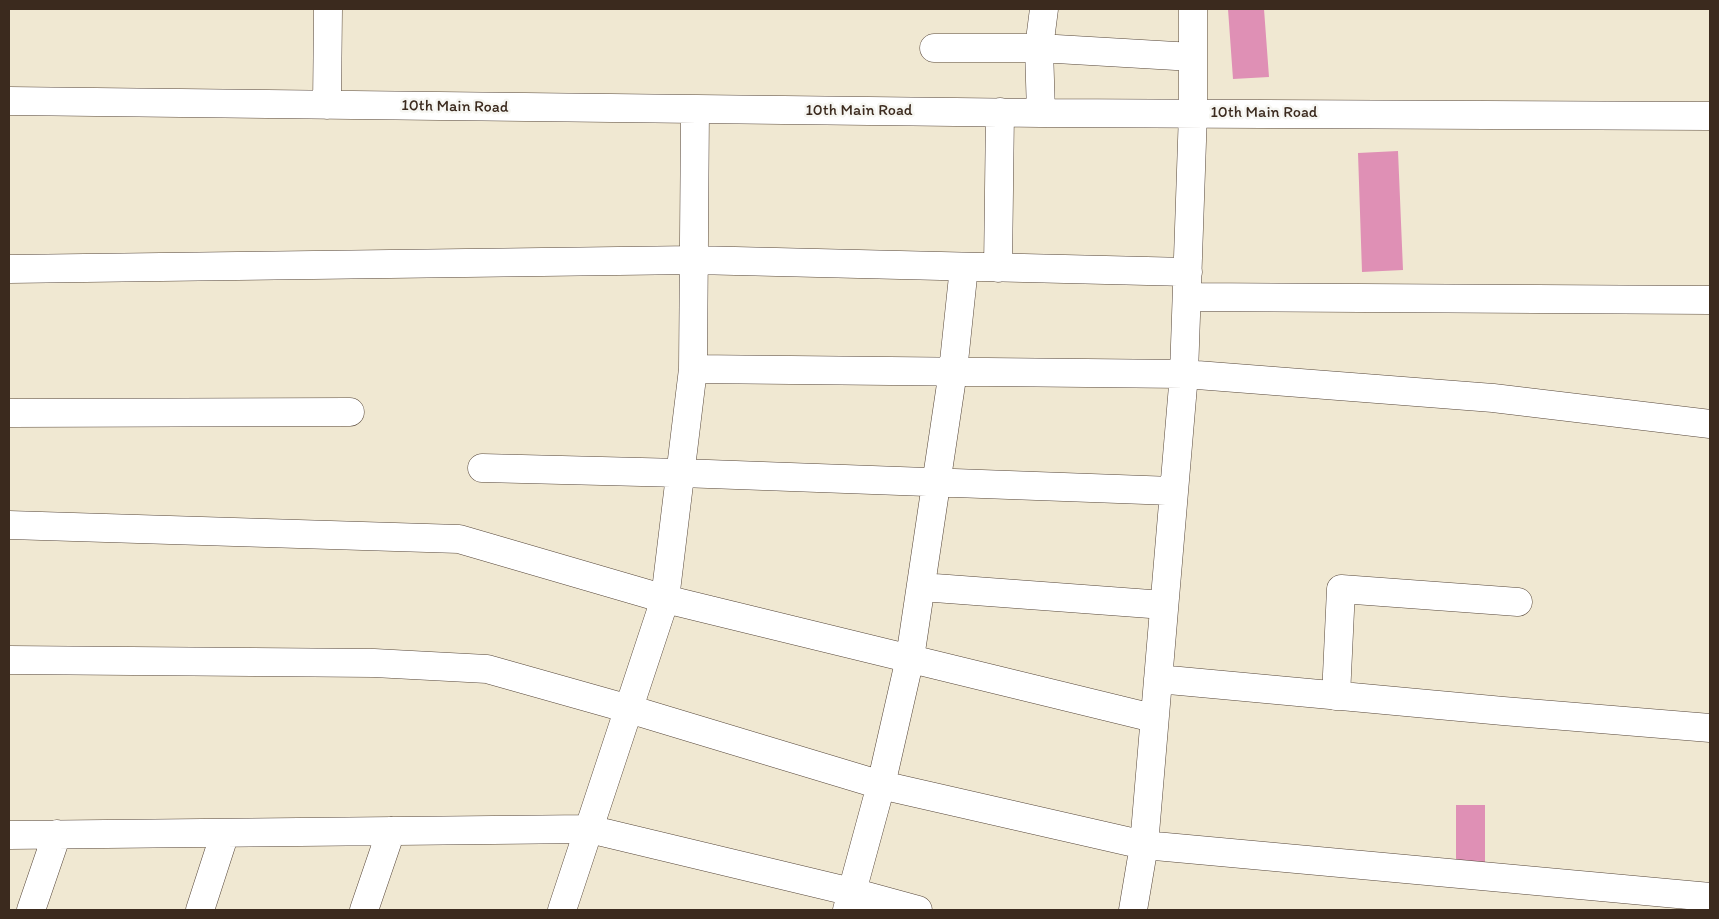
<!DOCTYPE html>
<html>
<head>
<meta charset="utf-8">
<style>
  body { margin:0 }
  #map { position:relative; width:1719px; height:919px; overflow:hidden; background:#f0e8d2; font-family:Itim,sans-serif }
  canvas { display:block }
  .frame { position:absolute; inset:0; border:10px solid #3b2a1e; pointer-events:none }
</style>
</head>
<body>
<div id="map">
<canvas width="1719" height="919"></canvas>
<div class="frame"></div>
</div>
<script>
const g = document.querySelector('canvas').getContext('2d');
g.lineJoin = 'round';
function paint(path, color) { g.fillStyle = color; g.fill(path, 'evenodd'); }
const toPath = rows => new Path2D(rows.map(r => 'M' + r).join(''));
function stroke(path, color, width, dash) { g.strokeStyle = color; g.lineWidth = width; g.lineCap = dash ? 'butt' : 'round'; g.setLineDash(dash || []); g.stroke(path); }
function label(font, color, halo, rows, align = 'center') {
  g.font = font + ' Itim,sans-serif'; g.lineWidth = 5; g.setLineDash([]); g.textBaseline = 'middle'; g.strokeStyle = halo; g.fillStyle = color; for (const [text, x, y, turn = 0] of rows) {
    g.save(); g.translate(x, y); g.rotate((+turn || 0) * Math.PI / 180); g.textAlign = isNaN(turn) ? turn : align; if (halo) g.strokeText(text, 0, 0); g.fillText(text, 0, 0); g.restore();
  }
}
paint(toPath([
  [1228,9,1264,9,1269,77,1233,79],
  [1398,151,1403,270,1362,272,1358,153],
  [1456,805,1485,805,1485,866,1456,866]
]), '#df90b5');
const minor = toPath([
  [934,48,1039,48,1193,57],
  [9,101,1041,113,1710,116],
  [327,105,328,9],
  [1041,113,1039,48,1044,9],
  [998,268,1000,112],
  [9,269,694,260,1188,272],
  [1187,297,1710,300],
  [693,369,1184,374,1493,398,1710,424],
  [9,413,350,412],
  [482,468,681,473,1173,491],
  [9,525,459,539,665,599,1153,718],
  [921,587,1164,605],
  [9,660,374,663,487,669,629,709,881,785,1144,845,1710,897],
  [1158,679,1503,711,1710,728],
  [1336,696,1341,589,1518,602],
  [9,835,589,829,852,892,918,910],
  [31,910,57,834],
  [200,910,225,833],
  [364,910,391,831],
  [562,910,665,599,693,369,695,110],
  [847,910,881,785,910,658,953,371,964,267],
  [1133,910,1144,845,1184,374,1193,112,1193,9]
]);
stroke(minor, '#564639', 29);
stroke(minor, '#fff', 28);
label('16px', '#3b2a1e', '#f6f6f2', [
  ["10th Main Road",455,107,1],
  ["10th Main Road",859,111],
  ["10th Main Road",1264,113]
]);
</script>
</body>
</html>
